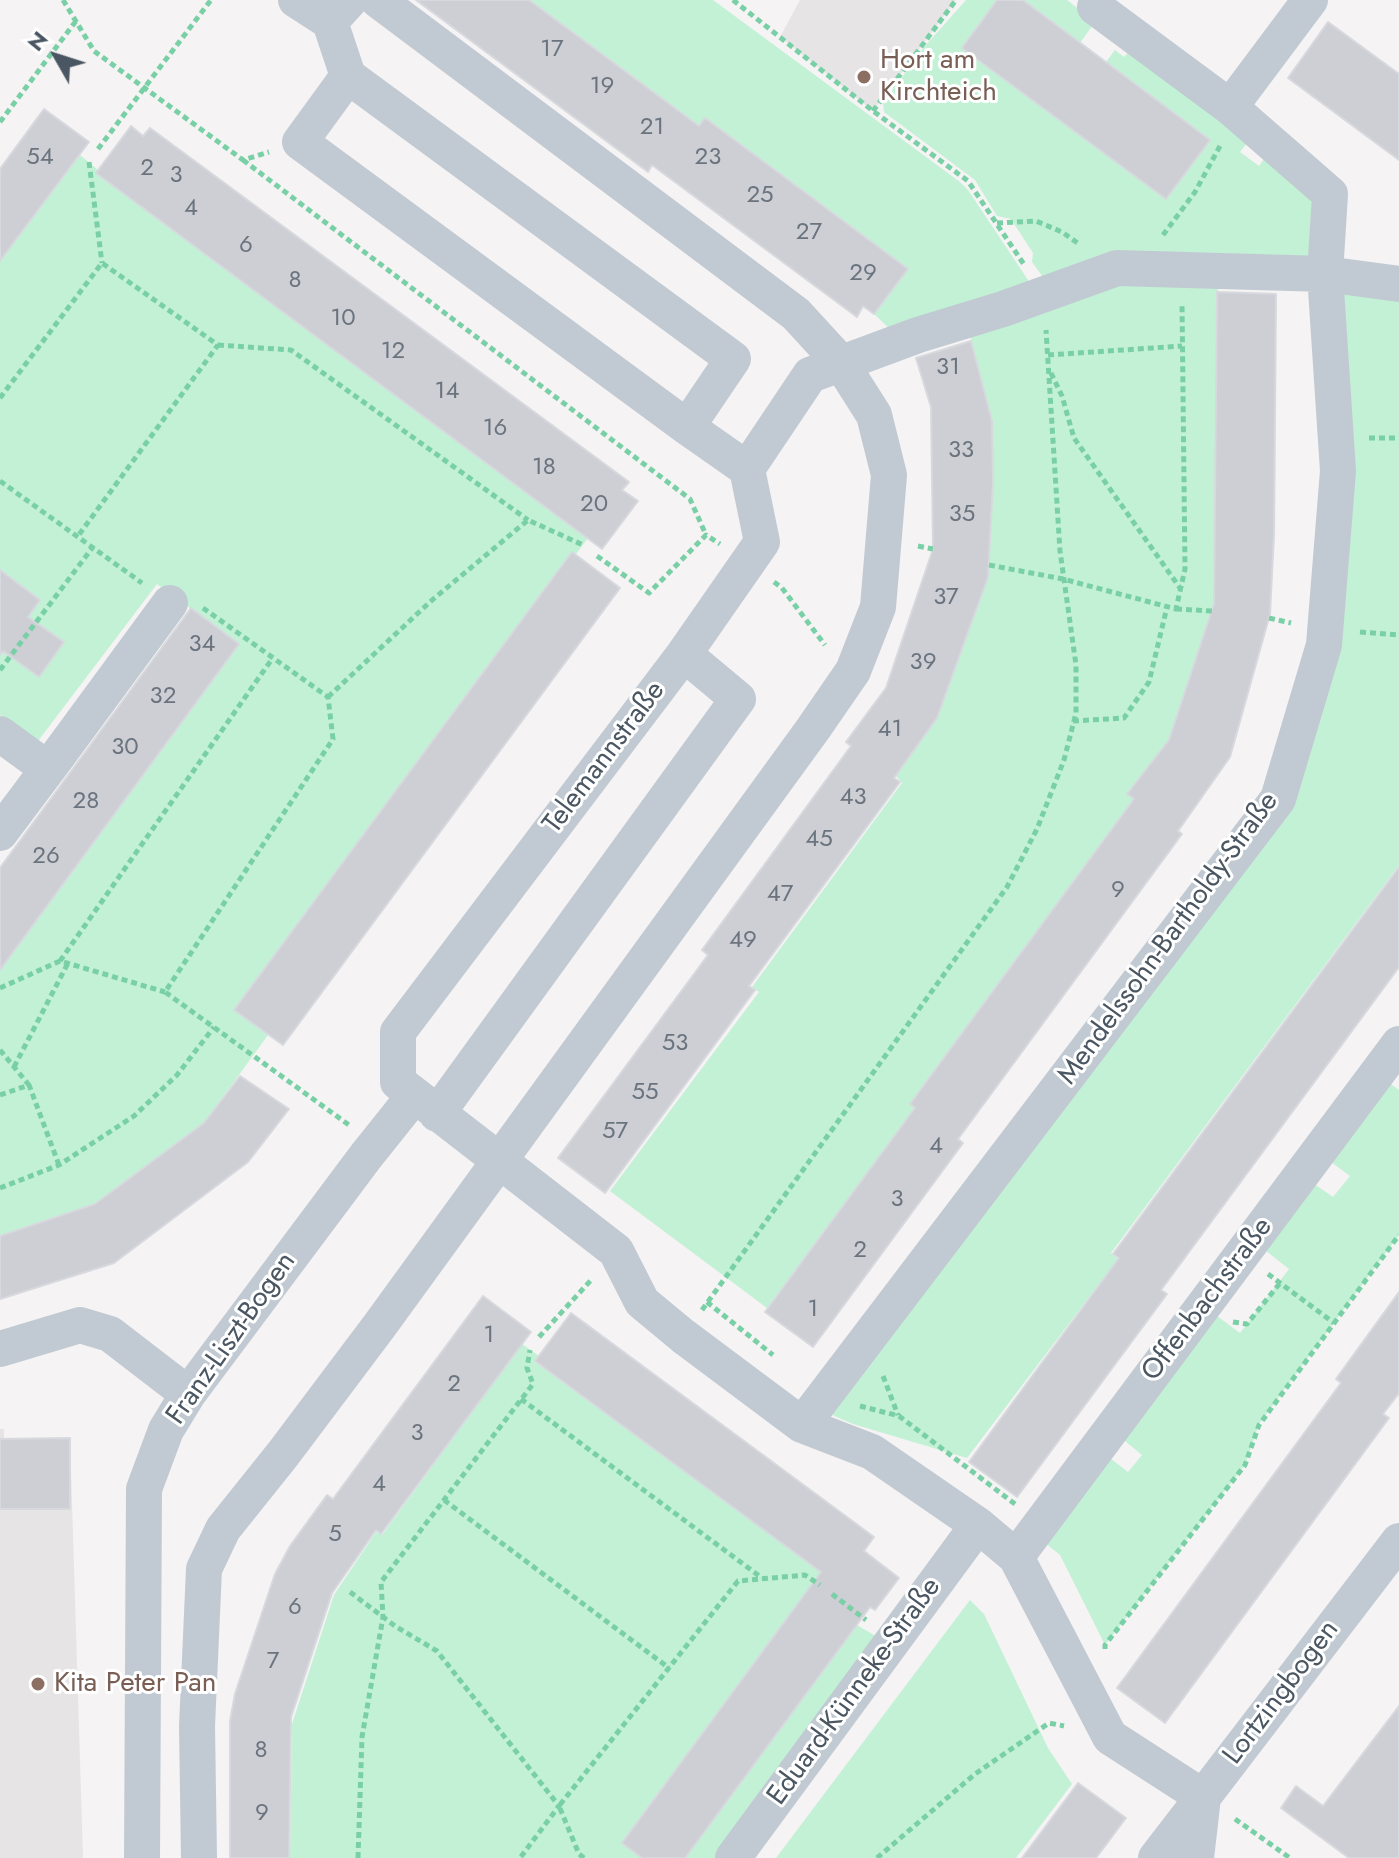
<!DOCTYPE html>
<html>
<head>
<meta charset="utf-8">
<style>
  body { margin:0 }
  #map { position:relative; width:1399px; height:1858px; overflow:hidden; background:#f5f3f3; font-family:Jost,sans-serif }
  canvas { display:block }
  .north { position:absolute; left:16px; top:16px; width:80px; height:80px; -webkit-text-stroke:6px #fff; paint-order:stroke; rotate:309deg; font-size:22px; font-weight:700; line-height:32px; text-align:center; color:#4a5661 }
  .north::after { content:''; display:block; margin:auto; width:28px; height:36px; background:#4a5661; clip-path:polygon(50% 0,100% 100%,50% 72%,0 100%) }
</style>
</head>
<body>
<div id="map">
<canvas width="1399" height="1858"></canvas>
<div class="north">N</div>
</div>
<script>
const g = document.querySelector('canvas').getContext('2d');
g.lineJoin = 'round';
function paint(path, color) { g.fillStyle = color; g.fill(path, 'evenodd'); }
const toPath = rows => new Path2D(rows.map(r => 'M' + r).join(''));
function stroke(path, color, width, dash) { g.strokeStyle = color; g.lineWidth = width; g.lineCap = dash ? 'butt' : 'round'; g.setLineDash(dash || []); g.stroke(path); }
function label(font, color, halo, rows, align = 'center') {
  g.font = font + ' Jost,sans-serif'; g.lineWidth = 6; g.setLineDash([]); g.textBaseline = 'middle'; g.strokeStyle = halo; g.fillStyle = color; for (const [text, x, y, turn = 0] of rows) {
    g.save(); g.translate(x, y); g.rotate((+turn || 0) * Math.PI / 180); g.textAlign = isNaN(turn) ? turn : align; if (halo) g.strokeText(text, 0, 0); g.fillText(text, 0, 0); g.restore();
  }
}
paint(toPath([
  [800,0,956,0,873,111,780,37],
  [0,1429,4,1429,4,1439,70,1438,83,1858,0,1858]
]), '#e6e4e5');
paint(toPath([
  [529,0,713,0,960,182,968,190,1028,280,1028,289,894,333,874,314,907,268,705,119,699,126],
  [966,0,997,0,962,48,1166,199,1210,140,1106,62,1115,50,1124,57,1133,47,1253,135,1240,152,1259,166,1271,149,1312,191,1309,259,1048,284,1032,262,1033,253,1011,219,997,216,975,180,884,112,883,103,926,45],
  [1023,0,1067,0,1095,22,1080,43],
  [80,155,98,170,97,174,588,538,235,1010,268,1035,204,1123,95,1204,0,1236,0,937,16,948,239,644,157,584,38,741,0,715,0,655,40,600,0,570,0,261],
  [1325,274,1399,284,1399,865,1111,1253,1118,1259,967,1458,853,1424,816,1408,1278,799,1324,645],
  [1117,279,1218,282,1214,604,1169,740,1127,793,1134,799,910,1103,915,1108,767,1308,610,1191,759,992,752,987,902,783,896,776,937,718,988,577,993,482,992,421,968,328],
  [1385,1080,1399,1090,1399,1235,1259,1424,1245,1465,1105,1645,1060,1555,1044,1542,1106,1455,1128,1472,1142,1455,1120,1437,1213,1313,1240,1333,1289,1269,1261,1247,1310,1181,1333,1197,1350,1176,1327,1159],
  [522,1344,539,1356,535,1362,827,1576,808,1590,622,1843,642,1858,290,1858,292,1724,334,1595,376,1532,382,1535],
  [970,1600,984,1614,1048,1748,1072,1784,1016,1858,776,1858],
  [857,1625,879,1638,717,1858,685,1858]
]), '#c3f1d5');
const building = toPath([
  [416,0,529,0,699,126,705,118,908,269,874,314,863,306,857,317,652,165,648,172,416,0],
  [997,0,1023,0,1210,140,1166,199,962,48,997,0],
  [1328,22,1399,74,1399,160,1288,78,1328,22],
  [44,109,89,142,0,261,0,169,44,109],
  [131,126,143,136,150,128,629,482,622,490,638,501,602,549,96,173,131,126],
  [1217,292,1276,294,1274,534,1270,614,1230,757,1178,831,1182,834,958,1139,963,1143,813,1347,765,1312,915,1108,910,1104,1134,799,1127,794,1169,740,1214,604,1217,292],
  [971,341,992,421,993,482,988,577,937,718,894,778,900,782,749,986,755,990,605,1193,558,1158,708,955,702,950,851,746,846,742,886,688,933,549,931,407,916,358,971,341],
  [572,552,620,588,283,1045,234,1010,572,552],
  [0,570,40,600,28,617,64,642,39,677,3,651,0,655,0,570],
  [191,608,239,644,0,970,0,868,191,608],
  [1399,867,1399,967,1161,1290,1167,1294,1017,1497,969,1462,1119,1258,1113,1254,1399,867],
  [240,1076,289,1109,248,1162,114,1263,0,1299,0,1236,95,1204,204,1123,240,1076],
  [1399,1292,1399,1393,1383,1414,1389,1418,1165,1723,1117,1688,1341,1383,1336,1379,1399,1292],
  [483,1296,531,1332,381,1534,376,1530,332,1593,291,1717,289,1858,230,1858,230,1721,235,1694,275,1574,290,1546,327,1495,333,1499,483,1296],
  [571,1313,874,1537,864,1551,899,1578,875,1610,870,1607,685,1858,642,1858,622,1843,821,1572,535,1361,571,1313],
  [70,1438,70,1509,0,1509,0,1439,70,1438],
  [1399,1706,1399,1858,1349,1858,1281,1808,1296,1786,1323,1806,1399,1706],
  [1078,1783,1126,1818,1096,1858,1022,1858,1078,1783]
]);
paint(building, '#cdcfd5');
stroke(building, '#d7d9de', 2);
stroke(toPath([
  [63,0,94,51,243,160,269,152],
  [733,0,873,111,968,181,1025,266],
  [873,111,956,0],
  [0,122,76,21],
  [98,149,211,0],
  [243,160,690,499,706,535],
  [89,162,102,263],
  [997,223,1036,221,1062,232,1079,244],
  [1163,235,1195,192,1220,146],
  [218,345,291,350,528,520],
  [1048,355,1182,346],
  [1051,373,1062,396,1074,438,1180,588],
  [0,398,102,263,218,345,78,536],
  [1369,438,1399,438],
  [0,481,142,583],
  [918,546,933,549],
  [597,556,649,593,706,535,720,544],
  [989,565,1063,579,1176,609,1185,569,1182,303],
  [774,582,782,588,825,645],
  [203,608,328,697,333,739,165,992,349,1125],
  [1176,609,1212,611],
  [1269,618,1291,623],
  [1360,632,1399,635],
  [0,670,93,547],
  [328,697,431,601,528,520,583,545],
  [1073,721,1124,718,1149,682,1167,607],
  [60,961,272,659],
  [0,988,60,961,165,992],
  [0,1050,29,1085],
  [14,1067,68,963],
  [0,1095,29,1085,59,1165],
  [0,1188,59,1165,134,1116,177,1075,214,1027],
  [1268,1274,1334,1323],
  [707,1302,773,1355],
  [702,1310,1007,887,1037,829,1064,760,1076,713,1076,665,1060,551,1046,330],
  [1233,1322,1247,1324,1280,1283],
  [539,1337,592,1279],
  [883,1376,898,1415],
  [521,1399,762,1578],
  [860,1406,899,1416,1015,1504],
  [444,1500,669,1668],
  [350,1592,395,1626,437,1651,559,1806,520,1858],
  [832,1594,866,1620],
  [1105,1649,1105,1645,1245,1465,1259,1425,1399,1235],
  [1235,1819,1290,1858],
  [358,1858,362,1737,383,1617,381,1582,533,1384,527,1368,530,1350],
  [584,1858,579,1854,559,1806,738,1581,805,1575,820,1585],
  [877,1858,975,1774,1049,1723,1064,1726]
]), '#7ad0a6', 5, [6, 4]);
stroke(toPath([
  [296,0,330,22],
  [348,76,330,22,350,0],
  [1230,107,1310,0],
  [687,427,733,359,348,76,300,142,687,427,747,469,762,542,684,654,398,1032,398,1082,616,1251,642,1302,683,1336,802,1425,872,1452,978,1525,1016,1557,1110,1737,1203,1797,1156,1858],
  [747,469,810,375,918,335,1003,309,1117,268,1325,274,1399,284],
  [0,734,48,769,0,833],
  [48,769,170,603],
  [437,1114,738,699,684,654],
  [0,1349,80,1325,110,1334,188,1394],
  [802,1425,1278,799,1324,645,1338,471,1325,274,1330,194,1230,107,1095,7],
  [1016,1557,1399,1044],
  [142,1858,144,1489,166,1430,188,1394,366,1156,414,1096],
  [199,1858,197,1726,204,1569,223,1529,283,1454,380,1325,813,729,853,671,878,607,889,475,874,415,841,363,796,314,378,0],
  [733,1858,978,1525],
  [1196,1858,1203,1797,1399,1541]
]), '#c1cad2', 36);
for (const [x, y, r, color] of [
  [864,77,8,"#8d6e63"],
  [38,1684,8,"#8d6e63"]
]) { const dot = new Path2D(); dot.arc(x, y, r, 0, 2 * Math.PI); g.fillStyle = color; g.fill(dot); stroke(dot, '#fff', 3); }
label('24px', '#6b747e', null, [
  ["17",552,50],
  ["19",602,87],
  ["21",652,128],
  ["54",40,158],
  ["23",708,158],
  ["2",147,169],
  ["3",176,176],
  ["25",760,196],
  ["4",191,209],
  ["27",809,233],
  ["6",246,246],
  ["29",863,274],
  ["8",295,281],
  ["10",343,319],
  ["12",393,352],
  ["31",948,368],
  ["14",447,392],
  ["16",495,429],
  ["33",961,451],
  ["18",544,468],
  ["20",594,505],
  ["35",962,515],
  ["37",946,598],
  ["34",202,645],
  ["39",923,663],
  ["32",163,697],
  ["41",890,730],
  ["30",125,748],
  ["43",853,798],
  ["28",86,802],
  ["45",819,840],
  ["26",46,857],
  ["9",1118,891],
  ["47",780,895],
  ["49",743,941],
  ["53",675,1044],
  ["55",645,1093],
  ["57",615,1132],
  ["4",936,1147],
  ["3",897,1200],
  ["2",860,1251],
  ["1",813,1310],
  ["1",489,1336],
  ["2",454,1385],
  ["3",417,1434],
  ["4",379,1485],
  ["5",335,1535],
  ["6",295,1608],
  ["7",273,1662],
  ["8",261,1751],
  ["9",262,1814]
]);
label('28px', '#785e54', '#fff', [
  ["Hort am",880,61],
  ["Kirchteich",880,93],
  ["Kita Peter Pan",54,1684]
], 'left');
label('28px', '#4a5661', '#fff', [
  ["Telemannstraße",605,758,-53],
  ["Mendelssohn-Bartholdy-Straße",1169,939,-54],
  ["Offenbachstraße",1208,1300,-53],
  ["Franz-Liszt-Bogen",232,1339,-55],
  ["Eduard-Künneke-Straße",855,1692,-54],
  ["Lortzingbogen",1282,1693,-53]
]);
</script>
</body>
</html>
